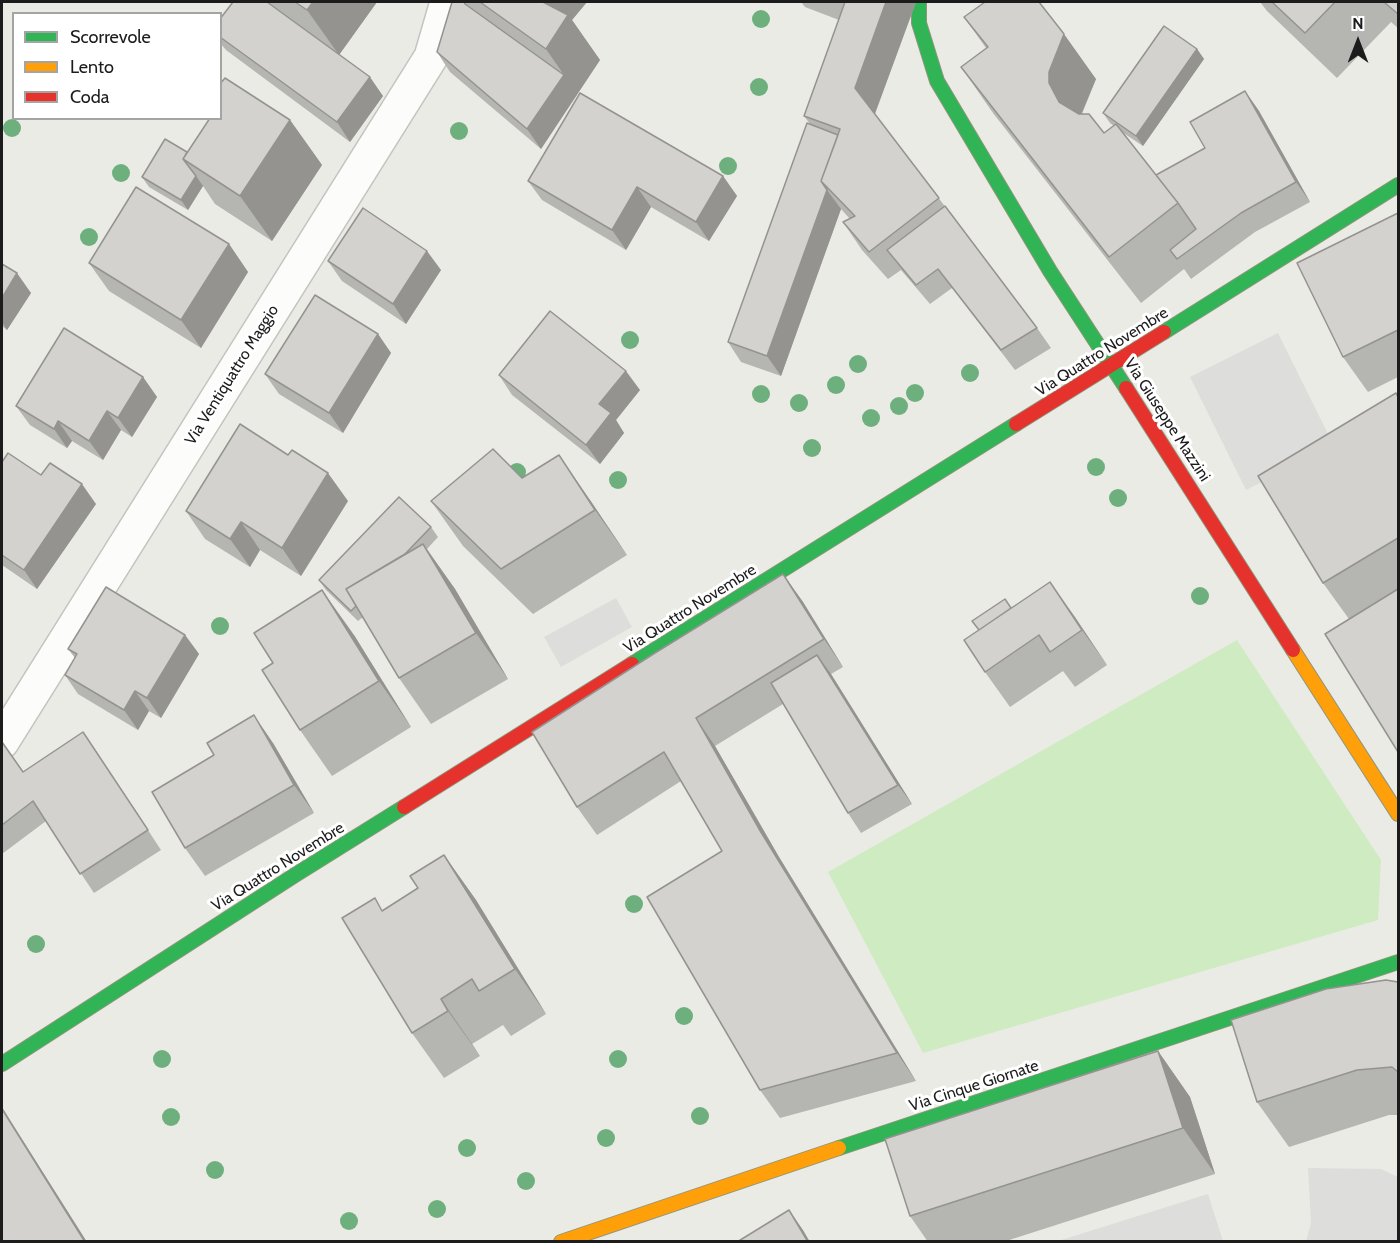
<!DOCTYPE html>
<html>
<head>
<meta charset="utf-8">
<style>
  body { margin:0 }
  #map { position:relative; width:1400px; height:1243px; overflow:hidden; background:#ebebe5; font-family:Cabin,sans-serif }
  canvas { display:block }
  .frame { position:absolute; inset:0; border:3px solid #1c1c1c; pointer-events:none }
  .legend { position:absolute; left:12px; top:12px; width:210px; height:108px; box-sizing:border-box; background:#fff; border:2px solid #a4a4a4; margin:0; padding:8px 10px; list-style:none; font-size:18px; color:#1c1c1c }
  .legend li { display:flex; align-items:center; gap:12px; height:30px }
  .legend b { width:30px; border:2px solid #a4a4a4 }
  .north { position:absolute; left:1328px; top:12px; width:60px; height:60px; -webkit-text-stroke:4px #fff; paint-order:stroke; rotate:0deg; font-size:16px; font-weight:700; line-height:24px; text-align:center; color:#1c1c1c }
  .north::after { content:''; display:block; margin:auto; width:21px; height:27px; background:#1c1c1c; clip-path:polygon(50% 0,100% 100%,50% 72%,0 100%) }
</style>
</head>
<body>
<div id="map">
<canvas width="1400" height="1243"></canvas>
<div class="frame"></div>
<ul class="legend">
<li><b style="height:8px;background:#30b455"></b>Scorrevole</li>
<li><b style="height:8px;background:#ff9f0a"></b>Lento</li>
<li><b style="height:8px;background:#e5322d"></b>Coda</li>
</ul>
<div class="north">N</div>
</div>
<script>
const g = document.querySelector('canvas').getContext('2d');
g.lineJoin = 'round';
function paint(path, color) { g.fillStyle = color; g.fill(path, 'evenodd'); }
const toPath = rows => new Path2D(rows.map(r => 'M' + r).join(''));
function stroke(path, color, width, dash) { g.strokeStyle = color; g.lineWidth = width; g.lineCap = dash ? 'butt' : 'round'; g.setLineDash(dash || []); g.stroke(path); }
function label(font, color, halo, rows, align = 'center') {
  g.font = font + ' Cabin,sans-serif'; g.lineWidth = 6; g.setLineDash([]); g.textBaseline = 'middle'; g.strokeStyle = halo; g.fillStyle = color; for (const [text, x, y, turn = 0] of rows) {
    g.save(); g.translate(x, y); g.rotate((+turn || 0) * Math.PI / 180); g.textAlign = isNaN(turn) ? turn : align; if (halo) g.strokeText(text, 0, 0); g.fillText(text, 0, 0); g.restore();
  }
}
paint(toPath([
  [1237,640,1381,860,1378,920,923,1053,828,872]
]), '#cfebc2');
paint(toPath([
  [1278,333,1334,446,1246,490,1190,377],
  [616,598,632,627,561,667,544,637],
  [1308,1168,1381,1169,1398,1177,1398,1241,1306,1241,1311,1223],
  [1208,1194,1223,1241,1058,1241]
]), '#dddddb');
const street = toPath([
  [2,742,431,57,447,2]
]);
const fast = toPath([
  [919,2,919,23,937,81,1050,271,1126,388],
  [1164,332,1398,185],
  [632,664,1016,424],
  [2,1064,295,875,404,807],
  [839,1148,1398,962]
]);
const slow = toPath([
  [1293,650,1398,814],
  [561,1242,839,1148]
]);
const jam = toPath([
  [1126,388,1293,650],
  [1016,424,1164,332],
  [404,807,632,664]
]);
stroke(street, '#c3c3c1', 36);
stroke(fast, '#8f967c', 16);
stroke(slow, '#8f967c', 16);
stroke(jam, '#8f967c', 16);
stroke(street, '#fcfcfb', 33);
stroke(fast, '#30b455', 14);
stroke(slow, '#ff9f0a', 14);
stroke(jam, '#e5322d', 14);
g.fillStyle = '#6eaf7e';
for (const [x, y] of [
  [761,19],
  [759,87],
  [12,128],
  [459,131],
  [728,166],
  [121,173],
  [89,237],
  [630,340],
  [858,364],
  [970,373],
  [836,385],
  [915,393],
  [761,394],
  [799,403],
  [899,406],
  [871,418],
  [812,448],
  [1096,467],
  [517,472],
  [618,480],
  [1118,498],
  [1200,596],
  [220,626],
  [634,904],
  [36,944],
  [684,1016],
  [162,1059],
  [618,1059],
  [700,1116],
  [171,1117],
  [606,1138],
  [467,1148],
  [215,1170],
  [526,1181],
  [437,1209],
  [349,1221]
]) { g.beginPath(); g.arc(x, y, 9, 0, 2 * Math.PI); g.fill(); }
paint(toPath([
  [233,2,377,2,339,55,383,96,350,142,226,50,220,43,220,19],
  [464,2,587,2,572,20,600,60,541,149,450,72,437,52],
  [801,2,916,2,875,114,1037,328,1051,348,1015,370,952,288,930,304,901,270,888,279,862,250,843,222,850,219,841,209,781,376,741,362,728,342,810,124,804,116,839,20,805,7],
  [1260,2,1398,2,1398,28,1391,22,1337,78,1267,11],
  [964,17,1096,79,1082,114,1104,133,1114,126,1110,123,1103,113,1197,49,1204,59,1143,146,1122,132,1156,175,1205,148,1245,91,1259,111,1310,202,1255,232,1191,279,1184,269,1141,303,993,113,961,67,986,48],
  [290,120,322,165,272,241,215,204,203,186,188,210,149,187,142,177,187,152],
  [723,176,737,196,709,241,651,207,626,250,542,200,528,181],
  [1398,213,1398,377,1368,392,1343,357],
  [229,244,248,272,201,348,109,291,89,263],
  [328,261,441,270,406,324,342,281],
  [2,264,31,293,7,330,2,326],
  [378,334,391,353,343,433,279,394,265,374],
  [499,375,640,390,616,420,624,433,600,464,512,395],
  [143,377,157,397,132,437,121,430,103,460,72,441,67,448,30,425,16,406],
  [1398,397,1398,752,1349,619,1323,583],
  [2,462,41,475,96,504,37,589,2,565],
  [522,478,590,500,627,555,533,614,463,546,431,501],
  [348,501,301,576,260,550,250,567,205,539,186,511],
  [431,527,438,537,427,549,455,589,508,679,431,724,399,678,363,617,358,621,326,590,319,580],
  [783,574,803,602,843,667,831,674,912,804,861,833,848,813,783,704,715,746,779,857,916,1081,780,1118,760,1090,722,851,681,781,597,835,577,807],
  [1050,582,1107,665,1075,687,1063,671,1010,707,985,672,1012,608],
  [185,635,199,654,161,718,149,711,138,730,78,694,65,675,75,658,68,649],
  [354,635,411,727,332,776,300,730],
  [2,742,23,772,96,751,161,850,94,893,46,821,2,854],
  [273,743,314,813,205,876,185,848],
  [444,855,476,900,546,1014,511,1036,503,1025,472,1044,480,1056,444,1078,412,1033,383,910,418,888],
  [1398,982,1398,1115,1389,1115,1289,1147,1257,1102],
  [1158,1051,1190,1097,1215,1174,1003,1242,928,1242,910,1216]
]), '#b5b5b1');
paint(toPath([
  [313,2,377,2,339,55,307,10],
  [532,2,587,2,572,20,600,60,541,149,527,129,564,75,546,49],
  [886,2,916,2,874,116,855,88],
  [1064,34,1096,79,1080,117,1059,102,1049,83,1049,72],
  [1197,49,1204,59,1143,146,1136,136],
  [370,77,383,96,350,142,337,122],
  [1245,91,1259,111,1310,202,1296,182],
  [290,120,322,165,272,241,240,196],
  [196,176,203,186,188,210,181,200],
  [723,176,737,196,709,241,696,222],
  [637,187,651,207,626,250,612,230],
  [827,190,841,209,781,376,767,356],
  [229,244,248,272,201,348,181,320],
  [427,251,441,270,406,324,393,304],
  [17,273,31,293,7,330,2,322,2,298],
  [378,334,391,353,343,433,329,413],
  [626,371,640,390,616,420,624,433,600,464,586,445,599,404],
  [143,377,157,397,132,437,118,418],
  [107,411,121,430,103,460,89,441],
  [58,421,72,441,67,448,54,429],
  [559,455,590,500,627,555,595,510],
  [328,473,348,501,301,576,282,548],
  [82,484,96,504,37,589,24,570],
  [241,522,260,550,250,567,230,539],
  [423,544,455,589,508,679,476,633],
  [783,574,803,602,843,667,824,639],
  [1050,582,1075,617,1107,665,1082,630],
  [322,590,354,635,411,727,379,681],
  [185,635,199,654,161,718,147,698],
  [817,655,831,674,912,804,898,785],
  [135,691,149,711,138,730,124,710],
  [254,715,273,743,314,813,294,785],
  [696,718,715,746,779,857,916,1081,897,1053,759,829],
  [444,855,476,900,546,1014,515,969],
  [441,999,472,1044,480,1056,448,1011],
  [1158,1051,1190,1097,1215,1174,1183,1128],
  [2,1107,10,1120,87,1242,85,1242,2,1109],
  [789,1210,803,1230,810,1242,808,1242]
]), '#949390');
const building = toPath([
  [233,2,267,2,370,77,337,122,220,37,220,19,233,2],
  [295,2,313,2,307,10,295,2],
  [452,2,464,2,465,4,564,75,527,129,437,52,452,2],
  [480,2,543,2,568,15,546,49,480,2],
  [845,2,886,2,855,88,939,198,869,252,843,222,855,216,821,181,840,129,804,116,845,2],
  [985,2,1039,2,1064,34,1049,72,1049,83,1059,102,1079,114,1089,114,1104,133,1116,124,1178,203,1109,257,961,67,988,47,964,17,985,2],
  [1272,2,1335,2,1305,33,1272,2],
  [1384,2,1398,2,1398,14,1384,2],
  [1164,26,1197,49,1136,136,1103,113,1164,26],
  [225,78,290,120,240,196,183,159,210,118,220,118,220,84,225,78],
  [1245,91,1296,182,1241,213,1177,259,1170,250,1196,229,1178,203,1156,175,1205,148,1190,122,1245,91],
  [580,93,723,176,696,222,637,187,612,230,528,181,580,93],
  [807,123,838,135,821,181,827,190,767,356,728,342,807,123],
  [165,139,187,152,183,159,196,176,181,200,142,177,165,139],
  [136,187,229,244,181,320,89,263,136,187],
  [945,206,1037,328,1001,350,938,269,916,285,887,250,945,206],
  [363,208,427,251,393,304,328,261,363,208],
  [1398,213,1398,330,1343,357,1297,263,1398,213],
  [2,264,17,273,2,298,2,264],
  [315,295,378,334,329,413,265,374,315,295],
  [550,311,626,371,599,404,611,413,586,445,499,375,550,311],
  [64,328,143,377,118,418,107,411,89,441,58,421,54,429,16,406,64,328],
  [1396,393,1398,397,1398,538,1323,583,1258,476,1396,393],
  [240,424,288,455,292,450,328,473,282,548,241,522,230,539,186,511,240,424],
  [493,449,522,478,559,455,595,510,501,569,431,501,493,449],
  [8,453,41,475,50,463,82,484,24,570,2,555,2,462,8,453],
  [399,497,431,527,405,554,346,589,356,606,351,611,319,580,399,497],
  [423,544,476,633,399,678,346,589,423,544],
  [783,574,824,639,696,718,759,829,897,1053,760,1090,647,897,722,851,664,752,577,807,532,732,655,653,783,574],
  [1050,582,1082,630,1050,652,1039,635,985,672,964,640,1050,582],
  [106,587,185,635,147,698,135,691,124,710,65,675,77,654,68,649,106,587],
  [1398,589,1398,752,1325,634,1398,589],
  [322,590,379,681,300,730,262,670,273,663,254,633,322,590],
  [1005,599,1011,608,979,630,972,621,1005,599],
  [817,655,898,785,848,813,771,683,817,655],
  [254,715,294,785,185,848,152,792,214,755,207,743,254,715],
  [83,732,148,830,80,874,33,801,2,825,2,742,23,772,83,732],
  [444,855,515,969,479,991,472,979,441,999,448,1011,412,1033,342,918,375,898,382,911,418,888,410,876,444,855],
  [1386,980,1398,982,1398,1072,1392,1067,1357,1070,1257,1102,1231,1020,1326,989,1386,980],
  [1158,1051,1183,1128,910,1216,885,1139,1158,1051],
  [2,1109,85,1242,2,1242,2,1109],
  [789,1210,808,1242,737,1242,789,1210]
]);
paint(building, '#d3d2ce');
stroke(building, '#949390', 1.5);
label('16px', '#1c1c1c', '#fff', [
  ["Via Quattro Novembre",1102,352,-32],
  ["Via Ventiquattro Maggio",232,375,-58],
  ["Via Giuseppe Mazzini",1167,420,57],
  ["Via Quattro Novembre",690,609,-32],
  ["Via Quattro Novembre",278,867,-32],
  ["Via Cinque Giornate",974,1086,-18]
]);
</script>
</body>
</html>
